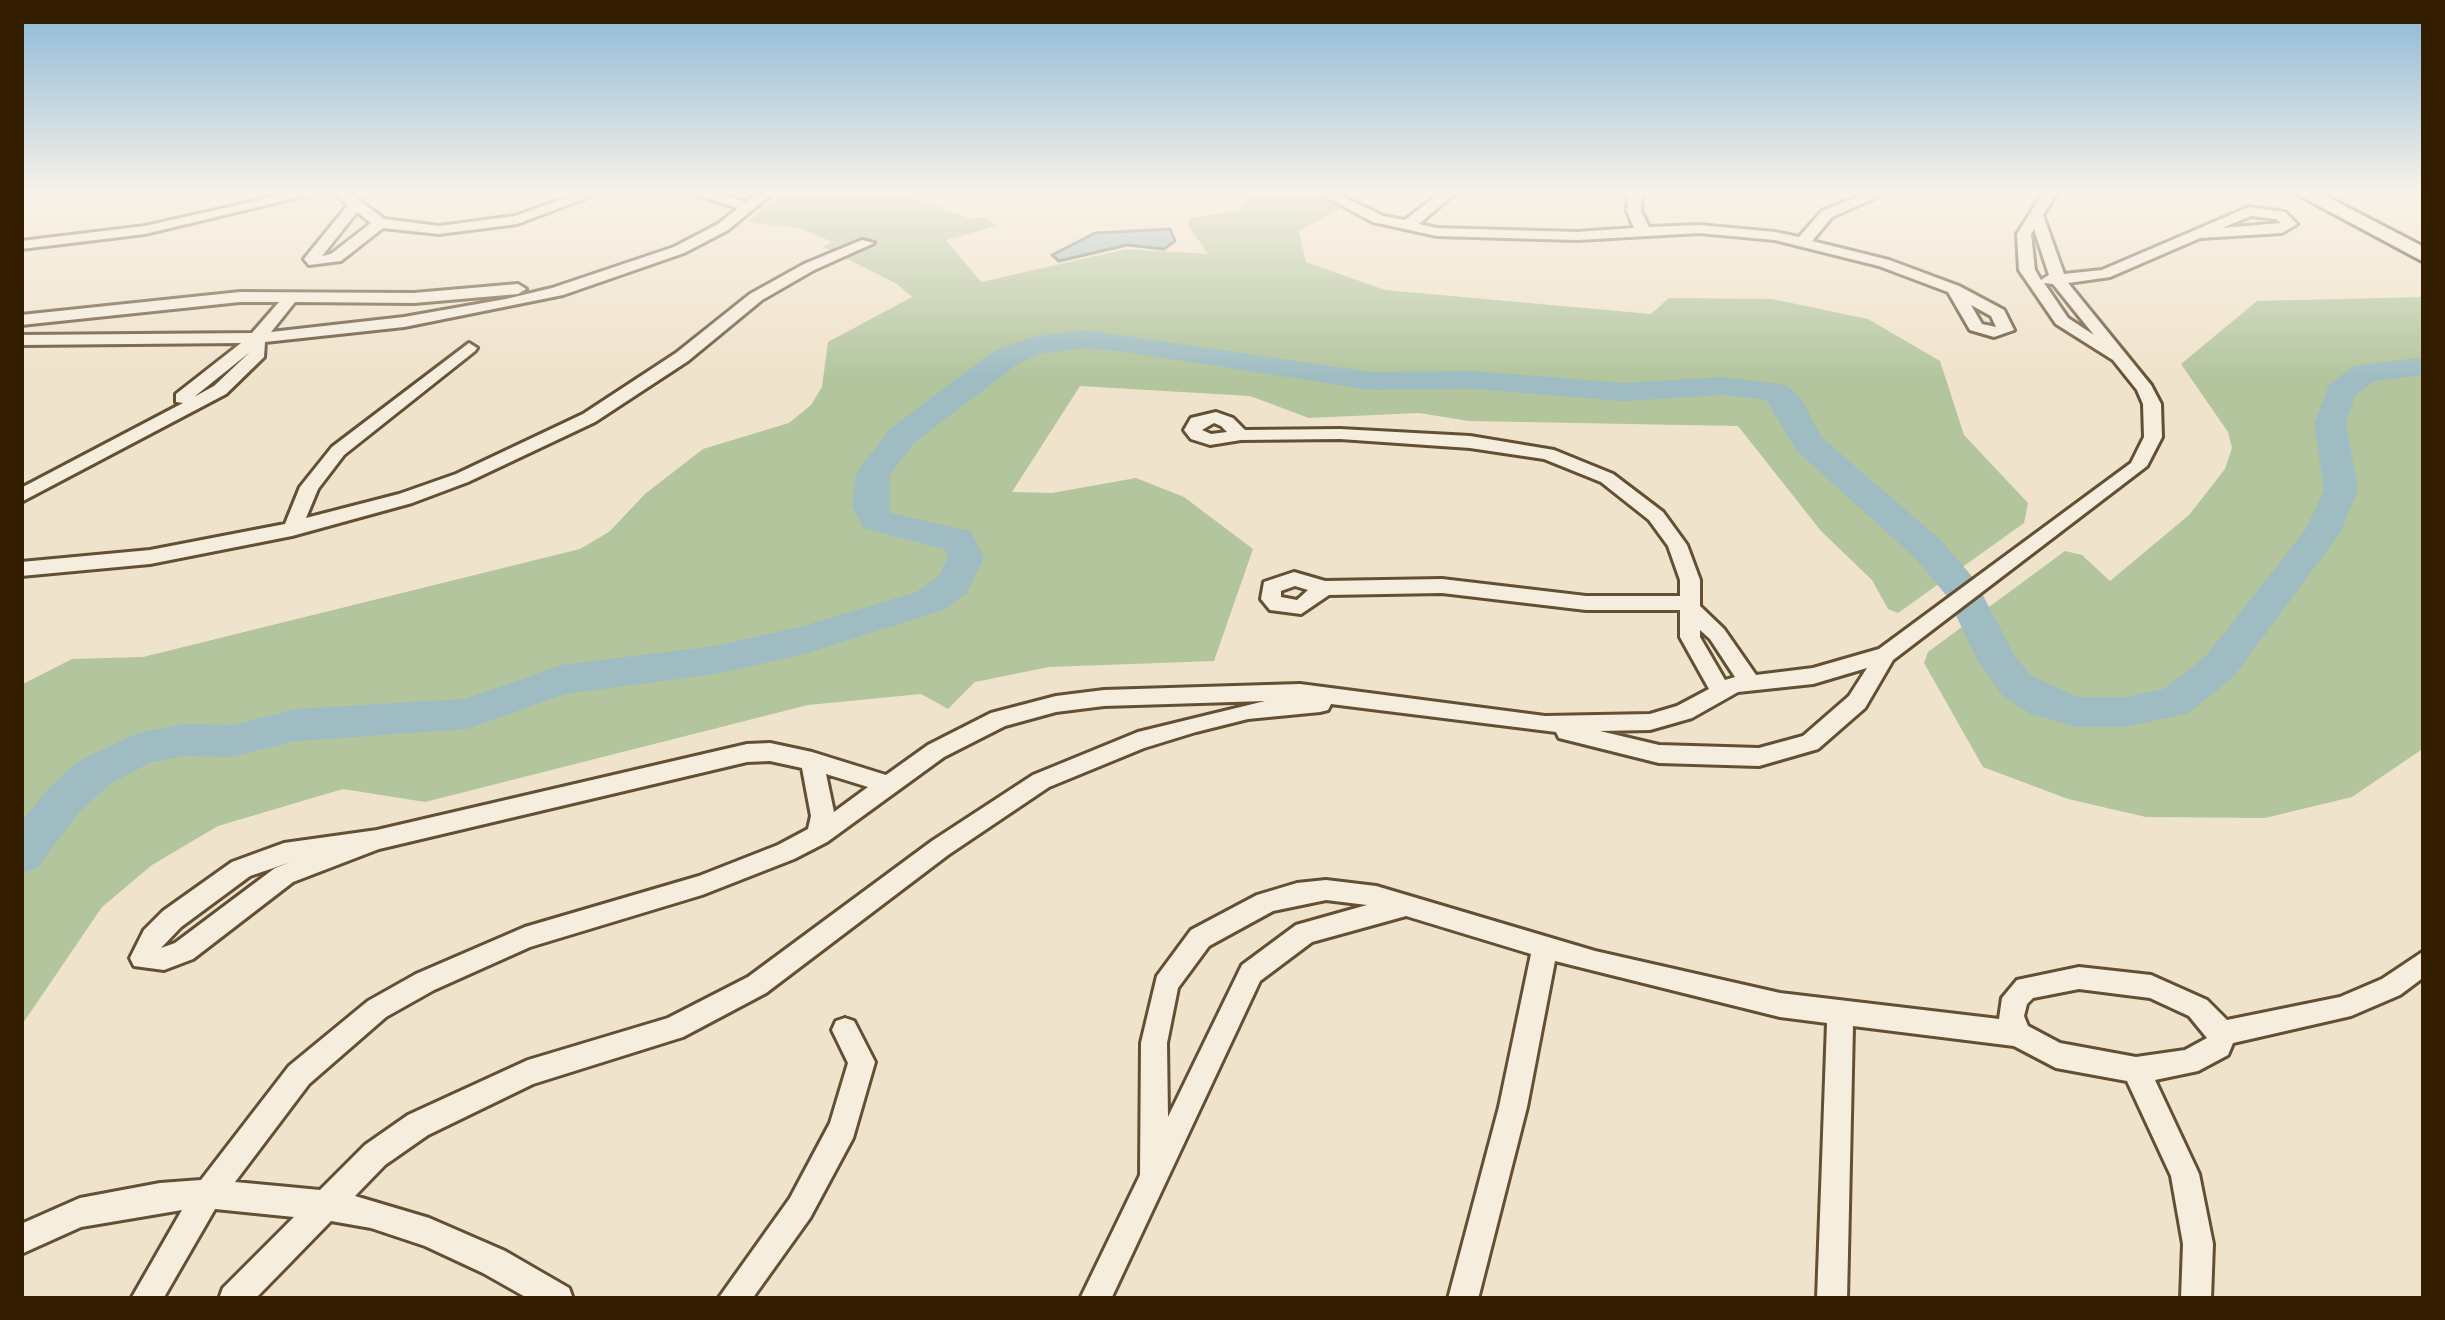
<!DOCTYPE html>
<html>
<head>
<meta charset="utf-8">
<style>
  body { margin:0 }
  #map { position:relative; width:2445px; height:1320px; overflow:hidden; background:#f0e3cb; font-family:"IM FELL Double Pica",serif }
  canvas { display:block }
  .frame { position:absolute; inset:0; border:24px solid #341e00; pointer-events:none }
</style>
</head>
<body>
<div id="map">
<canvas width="2445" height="1320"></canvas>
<div class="frame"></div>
</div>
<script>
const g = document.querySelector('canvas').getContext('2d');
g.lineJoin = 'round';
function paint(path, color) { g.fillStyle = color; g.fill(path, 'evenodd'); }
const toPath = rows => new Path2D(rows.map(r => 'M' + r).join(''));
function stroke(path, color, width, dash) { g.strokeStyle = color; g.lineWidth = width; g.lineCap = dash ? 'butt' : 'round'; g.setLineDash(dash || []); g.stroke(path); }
paint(toPath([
  [783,193,901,193,971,219,985,217,996,226,946,240,981,282,1127,249,1208,254,1189,227,1189,218,1236,211,1256,193,1316,193,1340,208,1299,231,1306,262,1385,290,1651,314,1669,298,1772,299,1868,319,1940,361,1964,435,2028,503,2024,523,1898,613,1888,609,1872,580,1821,531,1738,426,1469,421,1419,413,1309,418,1250,396,1080,386,1012,492,1052,493,1136,478,1184,497,1253,549,1214,661,1049,667,975,682,948,709,921,694,808,705,425,802,343,789,218,826,152,865,102,907,21,1026,21,685,72,659,143,657,580,549,609,532,645,494,703,449,789,423,811,405,822,387,828,342,912,297,897,284,823,247,832,242,800,228,748,222],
  [2424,297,2424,748,2352,797,2265,818,2146,817,2068,799,1983,767,1924,663,1928,652,2065,551,2082,555,2110,581,2189,515,2225,469,2232,448,2228,432,2181,364,2257,301]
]), '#b2c59d');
const water = toPath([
  [1170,229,1175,241,1164,249,1127,245,1059,261,1052,255,1095,233,1170,229]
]);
paint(water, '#9ebcc1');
stroke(water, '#747d74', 3);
paint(toPath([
  [1085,330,1371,372,1474,371,1624,383,1723,377,1786,385,1802,400,1821,437,1941,540,1975,580,2014,655,2030,675,2077,697,2126,697,2164,689,2206,656,2306,529,2324,490,2314,424,2329,385,2354,366,2424,357,2424,375,2374,381,2355,396,2346,424,2358,490,2340,533,2234,676,2189,713,2126,727,2077,727,2031,714,2002,695,1979,663,1946,595,1915,558,1797,451,1766,400,1723,395,1624,401,1474,389,1371,390,1119,351,1085,348,1038,354,1016,365,914,443,890,474,890,513,970,531,984,557,967,593,943,610,801,655,715,674,565,694,467,729,296,741,232,757,183,756,149,763,110,784,79,812,37,868,21,873,21,822,49,788,80,760,139,733,183,724,232,725,296,709,465,699,562,665,715,646,800,627,917,592,939,576,948,557,944,549,863,528,852,505,856,473,890,429,994,351,1031,337,1085,330]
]), '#9ebcc1');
const minor = toPath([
  [291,193,316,193,145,234,21,249,21,241,145,226,291,193],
  [335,193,350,193,384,219,439,226,515,216,579,193,599,193,517,224,439,234,383,228,341,261,309,265,304,259,348,205,335,193],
  [357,212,371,223,331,254,322,256,357,212],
  [692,193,714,193,746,202,758,193,773,193,728,230,684,253,563,295,404,327,265,342,264,357,226,394,21,502,21,488,183,403,176,402,176,394,241,343,21,345,21,335,252,333,279,302,240,302,21,325,21,315,240,292,414,293,518,284,526,289,518,294,414,303,295,302,271,332,404,317,506,299,552,288,674,247,718,224,738,208,692,193],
  [250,352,214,386,194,397,250,352],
  [1319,193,1336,193,1383,216,1405,220,1440,193,1455,193,1419,224,1437,228,1577,232,1634,228,1627,211,1628,193,1642,193,1641,211,1649,227,1699,225,1775,232,1799,237,1822,211,1867,193,1886,193,1832,217,1812,241,1889,260,1959,286,2004,310,2014,330,1994,337,1970,330,1948,292,1879,266,1775,240,1699,233,1577,240,1437,236,1373,222,1319,193],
  [1971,305,1991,316,1996,327,1982,324,1971,305],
  [2043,193,2057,193,2043,215,2064,274,2102,270,2249,207,2285,212,2297,224,2282,233,2200,238,2110,277,2068,283,2151,385,2161,404,2162,437,2147,466,1893,660,1865,708,1818,749,1759,766,1659,763,1559,738,1556,732,1331,704,1328,710,1320,712,1248,719,1196,732,1144,748,1049,787,948,855,766,993,683,1037,533,1084,428,1135,385,1165,355,1196,429,1218,505,1251,569,1288,573,1299,529,1299,483,1273,425,1246,371,1228,331,1221,255,1299,219,1299,223,1288,294,1217,215,1209,163,1299,131,1299,182,1210,81,1227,21,1254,21,1224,80,1198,160,1183,201,1180,289,1066,368,1001,416,974,525,927,699,876,778,845,808,829,811,816,802,768,770,761,747,762,379,849,293,882,193,959,164,970,134,966,130,958,144,930,163,911,232,862,284,843,377,830,747,744,770,743,812,752,886,775,928,745,991,713,1056,696,1104,690,1300,684,1545,716,1650,714,1677,706,1709,689,1680,637,1680,610,1586,610,1442,593,1329,595,1301,614,1270,610,1261,599,1264,582,1294,572,1325,581,1442,579,1586,596,1680,596,1680,580,1668,546,1649,520,1601,482,1544,459,1470,448,1340,439,1241,440,1210,445,1191,439,1187,434,1184,430,1191,418,1216,412,1233,418,1245,430,1340,429,1470,436,1554,450,1613,474,1663,512,1687,545,1700,580,1700,606,1724,629,1756,675,1813,668,1879,649,2131,463,2144,437,2143,404,2137,390,2113,360,2056,324,2019,270,2017,234,2043,193],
  [2251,216,2276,219,2281,223,2222,228,2251,216],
  [2034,229,2049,275,2041,280,2035,270,2031,234,2034,229],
  [2044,283,2053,284,2094,335,2068,318,2044,283],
  [1214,423,1221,426,1227,432,1211,434,1202,430,1214,423],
  [1295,586,1308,590,1297,600,1281,597,1281,591,1295,586],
  [1700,630,1710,639,1735,677,1725,680,1700,637,1700,630],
  [1867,668,1849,696,1803,736,1759,748,1659,745,1600,731,1650,730,1692,718,1738,692,1813,684,1867,668],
  [1265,701,1138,732,1033,775,932,841,748,977,668,1018,528,1060,408,1115,365,1145,320,1190,235,1182,309,1084,386,1017,434,990,530,947,702,895,794,859,827,842,944,757,1005,726,1056,712,1104,706,1265,701],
  [826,774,868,787,834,812,826,774],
  [291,862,275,868,175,943,161,948,181,927,250,876,291,862],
  [862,240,874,243,814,270,762,300,688,361,595,422,468,482,412,503,292,536,150,564,21,576,21,562,150,550,285,524,300,487,332,447,469,343,477,348,475,351,344,455,318,489,306,518,399,494,456,474,583,414,676,353,750,294,804,264,862,240],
  [1326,880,1376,886,1595,951,1780,993,1999,1019,2002,998,2017,980,2079,967,2151,975,2207,1000,2227,1020,2340,997,2382,979,2424,951,2424,977,2400,995,2351,1016,2233,1043,2228,1055,2198,1071,2155,1080,2199,1174,2213,1244,2211,1299,2181,1299,2183,1244,2171,1176,2127,1081,2056,1068,2014,1046,1853,1026,1847,1299,1817,1299,1827,1023,1780,1017,1555,961,1527,1107,1478,1299,1448,1299,1499,1107,1531,954,1406,916,1312,942,1260,981,1111,1299,1080,1299,1140,1175,1141,1043,1157,976,1191,930,1257,895,1297,883,1326,880],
  [1326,900,1367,905,1296,925,1242,965,1168,1117,1167,1043,1178,988,1209,946,1273,911,1326,900],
  [2079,989,2150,998,2189,1016,2207,1038,2185,1050,2136,1057,2060,1043,2028,1026,2024,1016,2027,1004,2033,998,2079,989],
  [845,1018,854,1021,875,1062,853,1138,810,1218,752,1299,718,1299,790,1198,830,1123,848,1063,832,1030,836,1021,845,1018]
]);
const secondary = toPath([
  [2295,193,2320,193,2424,247,2424,262,2295,193]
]);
stroke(minor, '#634f33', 6);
stroke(secondary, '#341e00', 6);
paint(minor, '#f5eddd');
paint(secondary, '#f5eddd');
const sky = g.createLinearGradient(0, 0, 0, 378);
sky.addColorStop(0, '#8ab7d8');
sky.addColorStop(0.51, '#f8f2e8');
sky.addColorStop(1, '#f8f2e800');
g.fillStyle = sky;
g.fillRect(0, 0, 2445, 378);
</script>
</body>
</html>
